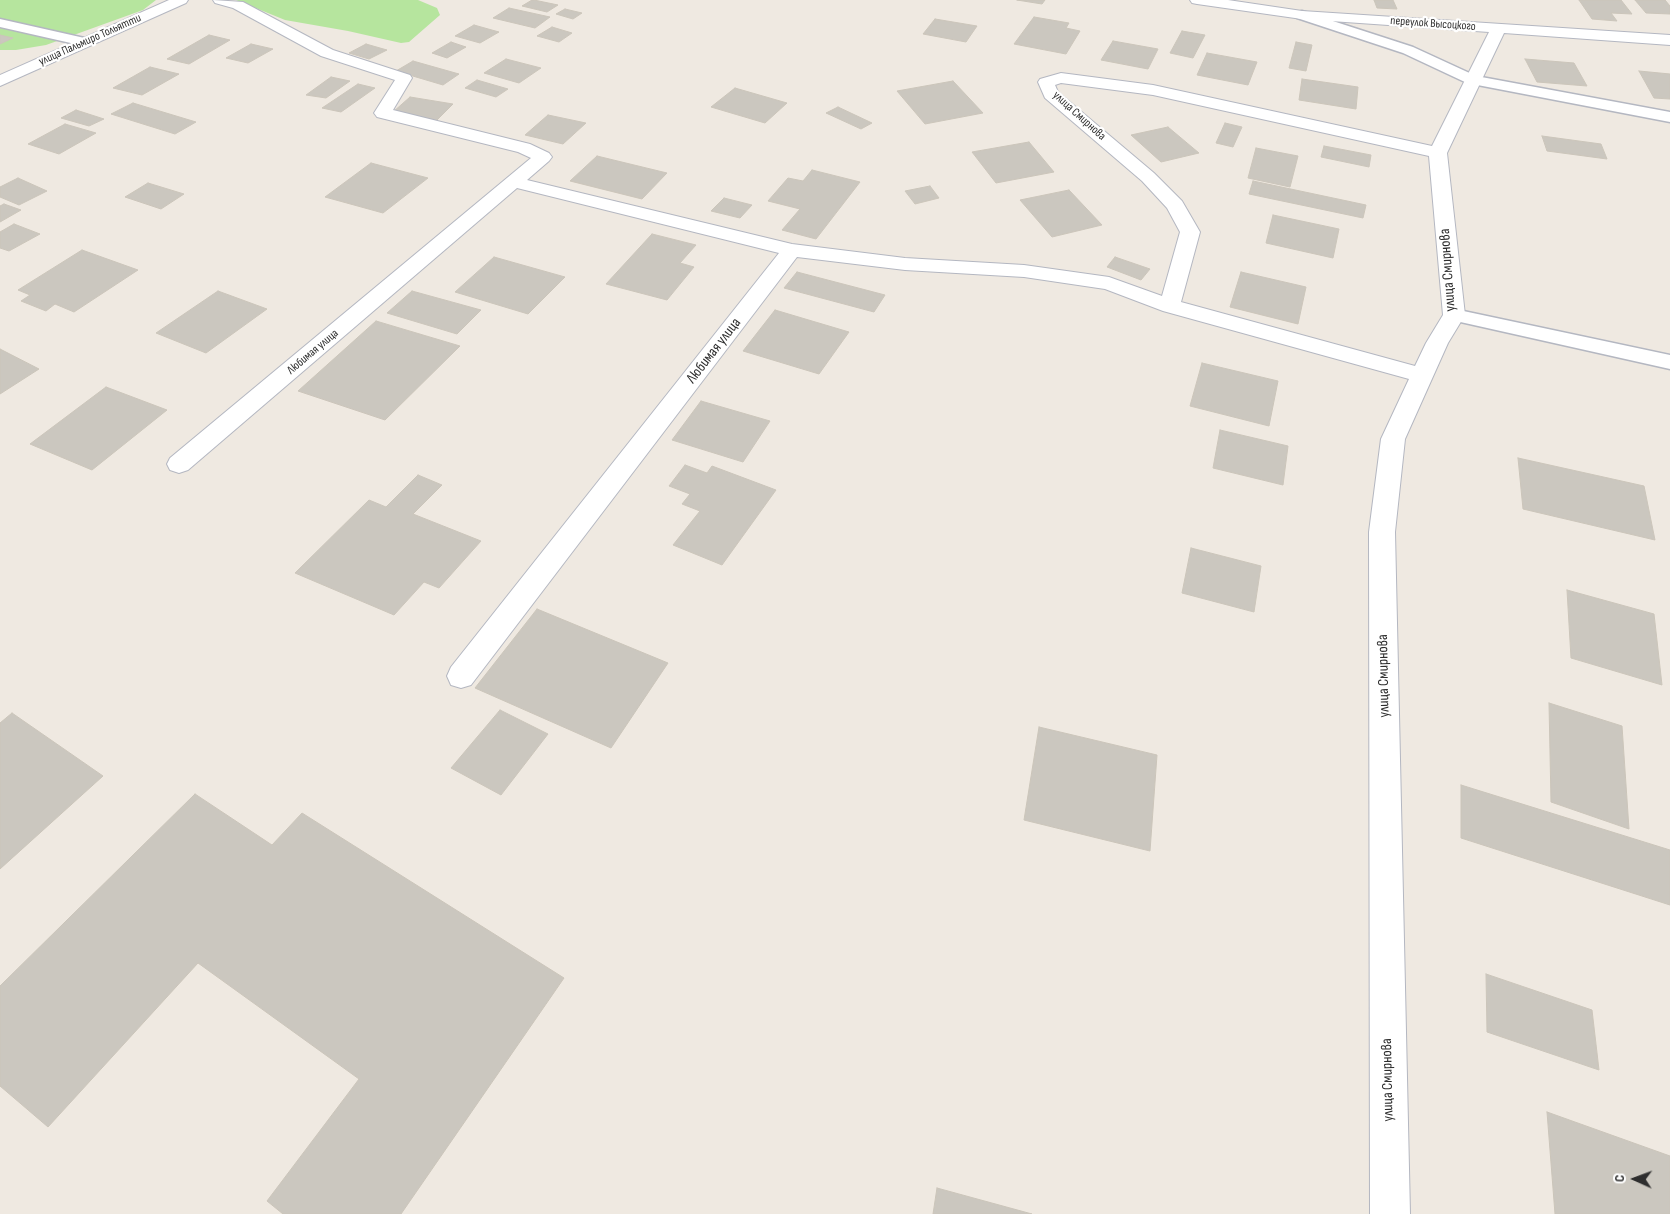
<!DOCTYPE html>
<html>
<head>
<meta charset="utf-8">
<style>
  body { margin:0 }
  #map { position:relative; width:1670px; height:1214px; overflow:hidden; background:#efe9e1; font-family:"Sofia Sans Condensed",sans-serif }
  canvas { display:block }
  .north { position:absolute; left:1610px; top:1154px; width:50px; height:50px; -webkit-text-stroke:4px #fff; paint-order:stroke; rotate:272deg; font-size:14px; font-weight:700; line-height:20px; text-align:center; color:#2e2e2e }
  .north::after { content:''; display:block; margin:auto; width:18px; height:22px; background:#2e2e2e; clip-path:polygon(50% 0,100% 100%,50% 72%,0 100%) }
</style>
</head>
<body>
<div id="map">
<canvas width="1670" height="1214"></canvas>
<div class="north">С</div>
</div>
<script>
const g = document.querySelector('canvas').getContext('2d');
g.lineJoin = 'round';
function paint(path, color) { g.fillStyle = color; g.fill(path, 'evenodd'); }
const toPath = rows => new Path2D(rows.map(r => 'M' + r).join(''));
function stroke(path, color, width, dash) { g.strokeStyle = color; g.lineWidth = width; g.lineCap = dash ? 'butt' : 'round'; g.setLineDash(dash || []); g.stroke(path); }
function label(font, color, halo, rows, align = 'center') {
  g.font = font + ' "Sofia Sans Condensed",sans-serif'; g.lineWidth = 4.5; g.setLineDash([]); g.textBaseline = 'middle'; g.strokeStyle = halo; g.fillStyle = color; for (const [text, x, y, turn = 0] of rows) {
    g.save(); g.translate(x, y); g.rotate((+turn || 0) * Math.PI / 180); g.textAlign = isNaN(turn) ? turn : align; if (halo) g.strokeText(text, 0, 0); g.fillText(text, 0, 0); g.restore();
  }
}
paint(toPath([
  [0,0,156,0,143,10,46,45,16,50,0,50],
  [236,0,418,0,437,8,440,15,409,42,401,43,348,31,285,20]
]), '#b6e59e');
const building = toPath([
  [532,0,534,0,558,5,547,12,522,6,532,0],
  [1017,0,1045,0,1042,4,1017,0],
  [1374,0,1393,0,1397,9,1377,8,1374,0],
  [1579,0,1621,0,1632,14,1611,13,1617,21,1592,19,1579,0],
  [1635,0,1665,0,1670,6,1670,14,1646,13,1635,0],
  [509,8,550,17,535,28,493,18,509,8],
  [565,9,582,13,573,19,556,14,565,9],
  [1034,17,1069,23,1066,28,1080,31,1066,54,1014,44,1034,17],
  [935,19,977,26,966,42,923,34,935,19],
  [474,25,499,32,480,43,455,36,474,25],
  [552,27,572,33,559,42,537,36,552,27],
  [1182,31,1205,35,1193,58,1170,53,1182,31],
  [0,35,13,38,0,44,0,35],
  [209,35,230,40,189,64,167,59,209,35],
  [1113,41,1158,49,1148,69,1101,60,1113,41],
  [451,42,466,47,447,58,432,53,451,42],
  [1296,42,1312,45,1306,71,1289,68,1296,42],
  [251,44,273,49,248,63,226,58,251,44],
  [366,44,387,50,369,59,349,53,366,44],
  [1207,53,1257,62,1248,85,1197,75,1207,53],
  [506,59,541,68,519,83,484,73,506,59],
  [1525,59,1574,63,1587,86,1537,82,1525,59],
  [413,61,459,74,443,85,396,71,413,61],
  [150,67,179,74,142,95,113,88,150,67],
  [1639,71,1670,74,1670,99,1654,98,1639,71],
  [331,77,350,81,326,98,306,95,331,77],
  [1302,79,1358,87,1356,109,1299,100,1302,79],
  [477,80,508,89,496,97,465,88,477,80],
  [953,81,983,113,925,124,897,91,953,81],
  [358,84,375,88,341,112,322,108,358,84],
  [735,88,787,103,765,123,711,107,735,88],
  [410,97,453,104,437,120,393,112,410,97],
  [133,103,196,122,175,134,111,114,133,103],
  [838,107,872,123,861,129,826,113,838,107],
  [76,110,104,119,89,126,61,118,76,110],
  [548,115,586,123,563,144,525,135,548,115],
  [1225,123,1242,127,1233,147,1216,143,1225,123],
  [65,124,96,133,59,154,28,144,65,124],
  [1168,127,1199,153,1161,162,1131,135,1168,127],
  [1542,136,1601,144,1607,159,1547,151,1542,136],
  [1029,142,1054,172,996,183,972,152,1029,142],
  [1324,146,1371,155,1369,167,1321,157,1324,146],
  [1256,148,1298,156,1290,187,1248,178,1256,148],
  [597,156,667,173,642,199,570,181,597,156],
  [371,163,428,178,383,213,325,197,371,163],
  [812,170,860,182,816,239,782,230,800,209,768,201,788,178,803,181,812,170],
  [18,178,47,191,19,205,0,197,0,187,18,178],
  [1253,181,1366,205,1363,218,1249,194,1253,181],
  [148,183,184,194,161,209,125,197,148,183],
  [930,186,939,198,915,204,905,191,930,186],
  [1069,190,1102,225,1052,237,1020,200,1069,190],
  [724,198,752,205,740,218,711,211,724,198],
  [4,204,21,210,0,222,0,206,4,204],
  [1273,215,1339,229,1333,258,1266,243,1273,215],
  [14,224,40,234,9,251,0,248,0,232,14,224],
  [652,234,696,245,680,263,694,267,667,300,606,284,652,234],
  [82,250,138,270,74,312,55,304,46,311,21,301,30,295,18,290,82,250],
  [494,257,565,277,528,314,455,292,494,257],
  [1115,257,1150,269,1141,280,1107,267,1115,257],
  [797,272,885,295,874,312,784,288,797,272],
  [1241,272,1306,287,1298,324,1230,307,1241,272],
  [218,291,267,309,206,353,156,333,218,291],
  [412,291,481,310,457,334,387,313,412,291],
  [775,310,849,332,819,374,743,351,775,310],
  [376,321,460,346,385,420,298,391,376,321],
  [0,349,39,369,0,394,0,349],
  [1202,363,1278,381,1269,426,1190,406,1202,363],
  [106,387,167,410,92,470,30,444,106,387],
  [701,401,770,421,743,462,672,440,701,401],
  [1220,430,1288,446,1283,485,1213,468,1220,430],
  [1518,458,1644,486,1655,540,1523,509,1518,458],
  [685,465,707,473,712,466,776,490,722,565,673,545,700,511,682,504,690,494,669,486,685,465],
  [418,475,442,485,413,514,481,541,439,588,424,582,394,615,295,573,369,500,386,507,418,475],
  [1191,548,1261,566,1254,612,1182,593,1191,548],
  [1567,590,1654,614,1662,685,1571,658,1567,590],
  [537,609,668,663,611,748,475,688,537,609],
  [1549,703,1622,726,1629,829,1551,802,1549,703],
  [500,710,548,734,501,795,451,768,500,710],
  [12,713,103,776,0,869,0,723,12,713],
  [1039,727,1157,755,1150,851,1024,820,1039,727],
  [1461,785,1670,850,1670,905,1461,838,1461,785],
  [195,794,272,845,302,813,564,978,401,1214,283,1214,267,1201,359,1079,198,963,48,1127,0,1086,0,986,195,794],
  [1486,974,1592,1010,1599,1070,1487,1032,1486,974],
  [1547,1112,1670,1156,1670,1214,1555,1214,1547,1112],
  [937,1188,1032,1214,933,1214,937,1188]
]);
paint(building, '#cbc7bf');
stroke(building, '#cbc5ba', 1);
const lane = toPath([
  [1302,11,1413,47,1476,76,1670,112,1670,122,1467,83,1403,53,1297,18,1295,15,1297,12,1302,11],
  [0,19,89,39,91,42,89,45,84,46,0,27,0,19],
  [1454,309,1670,355,1670,369,1447,319,1444,315,1447,311,1454,309]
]);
const street = toPath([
  [213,0,243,2,333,50,410,75,412,78,393,110,530,144,549,153,552,157,549,161,527,180,792,244,905,258,1024,265,1109,277,1162,296,1180,232,1167,208,1142,181,1045,98,1038,82,1040,79,1061,73,1153,85,1432,146,1489,32,1302,19,1197,4,1192,3,1190,0,1228,0,1302,11,1670,35,1670,45,1504,33,1447,153,1465,315,1448,343,1405,439,1395,532,1410,1214,1370,1214,1369,532,1381,439,1409,379,1163,311,1105,289,1024,277,905,270,797,257,471,685,461,688,451,685,447,676,451,667,779,253,517,188,188,470,179,473,170,470,167,464,170,458,531,158,518,152,377,117,374,113,395,80,321,56,233,8,215,3,213,0],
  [1061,83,1153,95,1429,156,1443,315,1426,343,1415,366,1181,302,1200,232,1182,201,1154,173,1058,92,1055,85,1061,83]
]);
const secondary = toPath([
  [169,0,188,0,186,3,0,86,0,75,169,0]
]);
stroke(lane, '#b4b7c1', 3);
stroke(street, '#b4b7c1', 2);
stroke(secondary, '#b4b7c1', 2);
paint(lane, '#fff');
paint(street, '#fff');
paint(secondary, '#fff');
label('12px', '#2e2e2e', '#fff', [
  ["переулок Высоцкого",1433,24,4],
  ["улица Пальмиро Тольятти",90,40,-24],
  ["улица Смирнова",1079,116,42],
  ["Любимая улица",313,352,-40]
]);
label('15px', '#2e2e2e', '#fff', [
  ["улица Смирнова",1448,270,-94],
  ["Любимая улица",714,351,-52],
  ["улица Смирнова",1384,676,-91],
  ["улица Смирнова",1388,1080,-91]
]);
</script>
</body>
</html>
